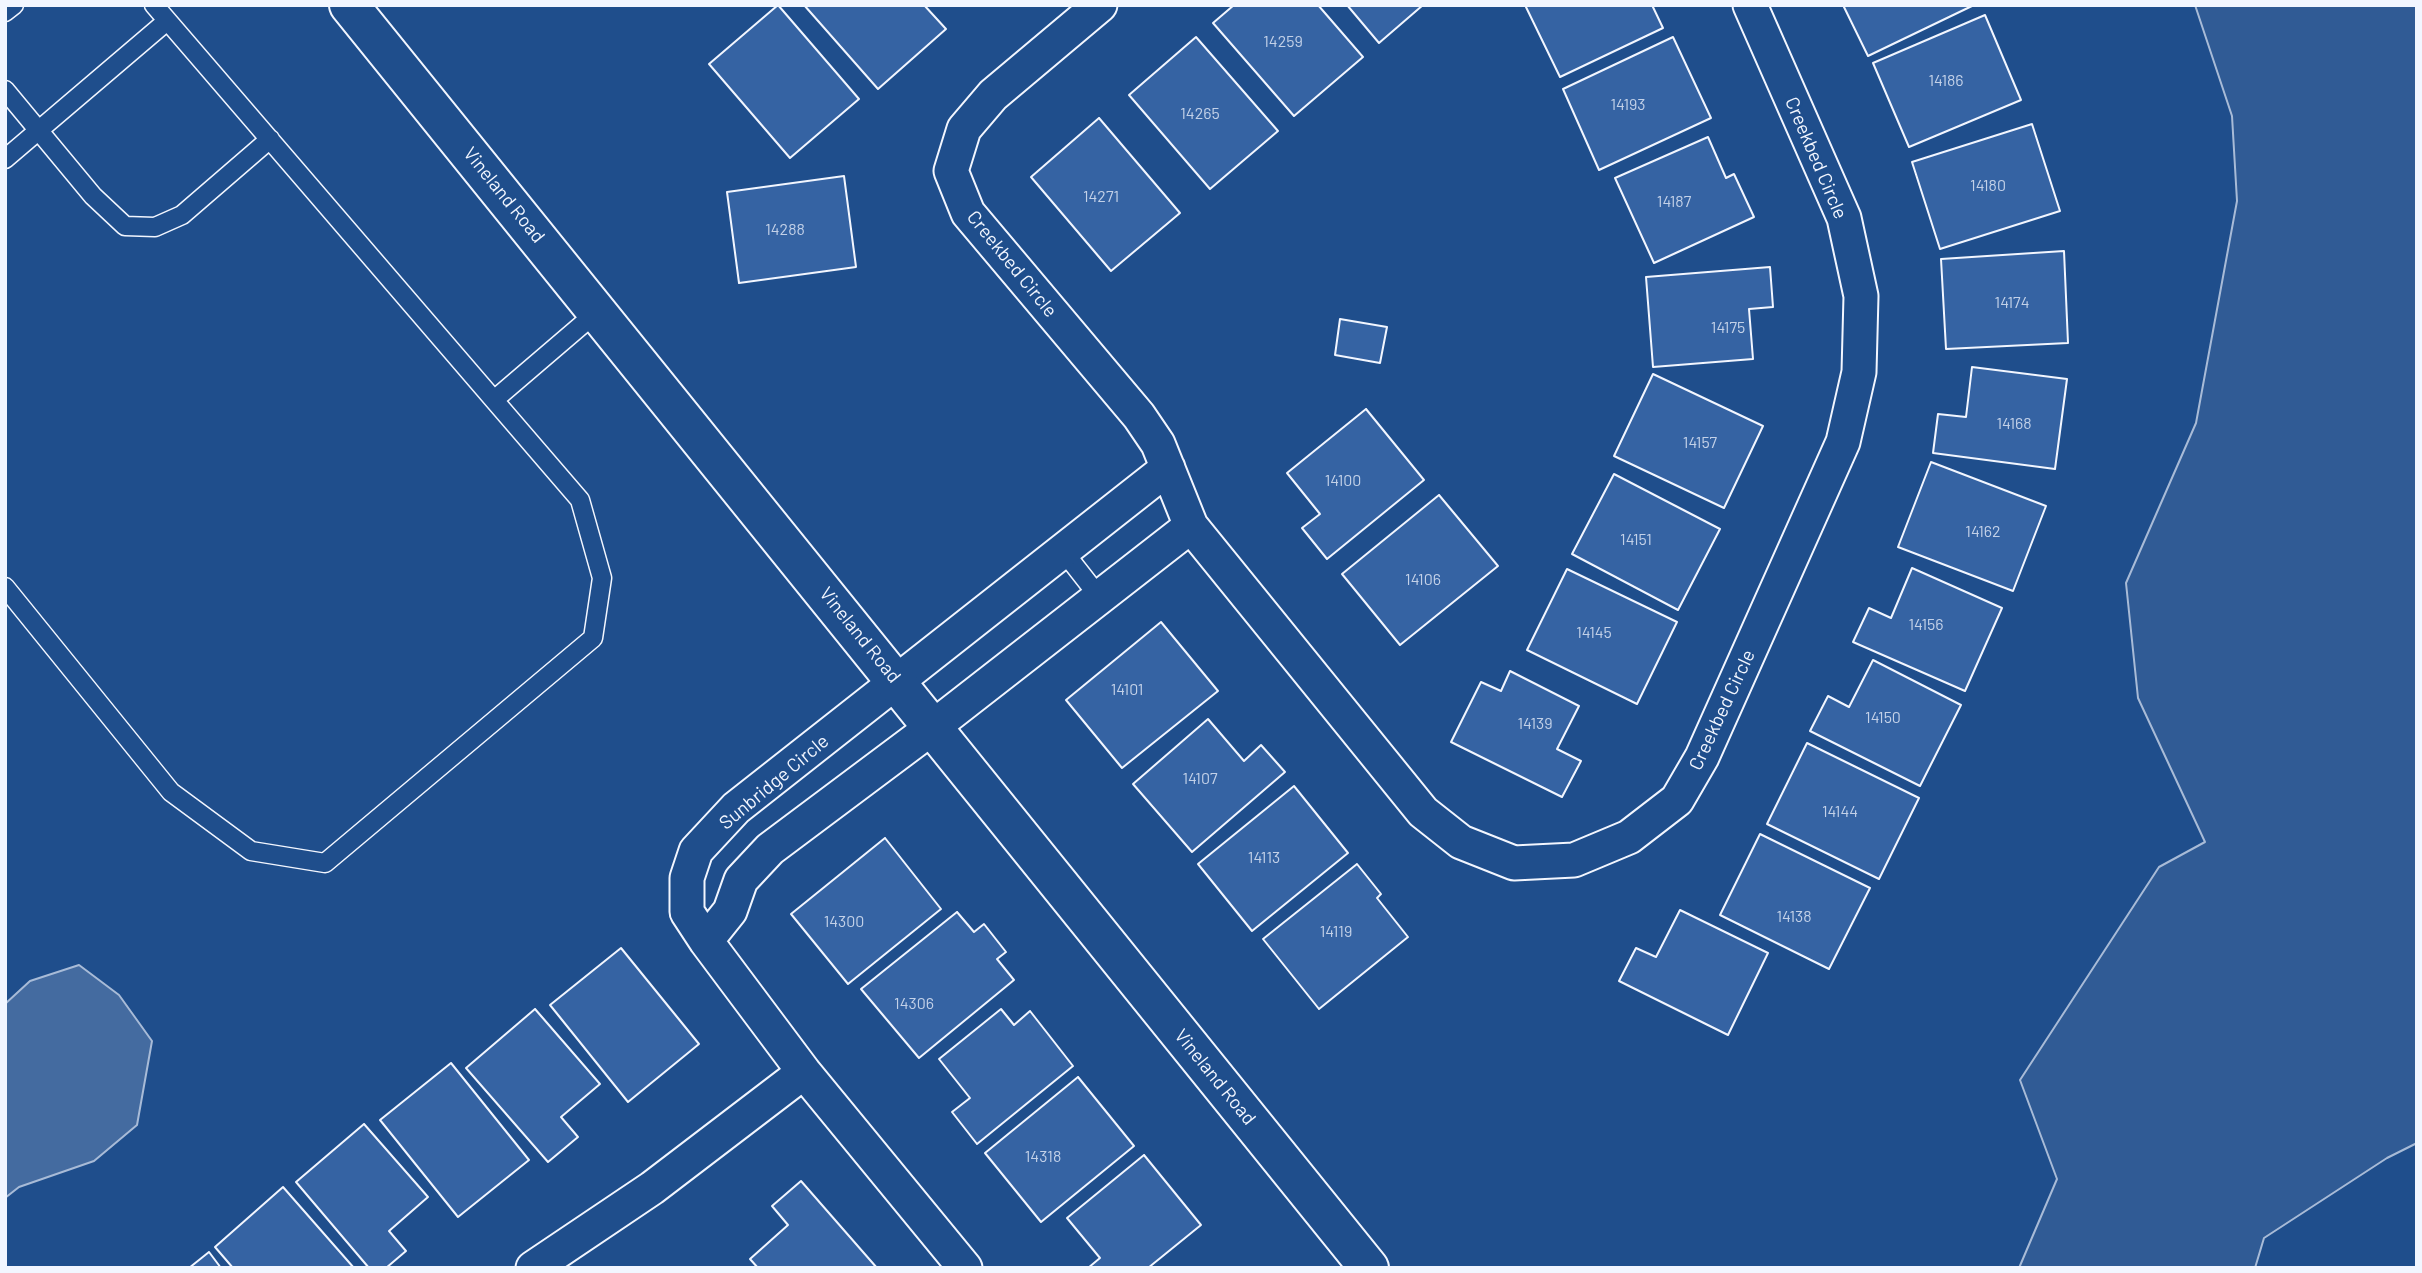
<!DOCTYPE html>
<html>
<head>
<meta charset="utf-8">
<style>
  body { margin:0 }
  #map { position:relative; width:2422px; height:1273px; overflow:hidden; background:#1f4e8c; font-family:Barlow,sans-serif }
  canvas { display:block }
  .frame { position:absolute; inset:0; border:7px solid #f2f6ff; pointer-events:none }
</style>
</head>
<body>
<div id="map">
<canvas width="2422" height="1273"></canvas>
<div class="frame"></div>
</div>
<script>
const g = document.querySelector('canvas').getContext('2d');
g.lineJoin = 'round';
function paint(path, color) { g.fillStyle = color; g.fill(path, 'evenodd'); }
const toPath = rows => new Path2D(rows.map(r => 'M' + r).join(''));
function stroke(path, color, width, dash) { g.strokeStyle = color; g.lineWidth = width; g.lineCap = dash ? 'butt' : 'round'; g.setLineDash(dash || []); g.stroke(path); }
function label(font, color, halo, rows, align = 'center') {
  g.font = font + ' Barlow,sans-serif'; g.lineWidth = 5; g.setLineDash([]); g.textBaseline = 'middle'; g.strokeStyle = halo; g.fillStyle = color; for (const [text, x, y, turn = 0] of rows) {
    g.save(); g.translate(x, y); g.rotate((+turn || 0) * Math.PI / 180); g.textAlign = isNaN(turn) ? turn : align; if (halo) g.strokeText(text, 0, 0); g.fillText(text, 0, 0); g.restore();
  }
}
const built = toPath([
  [2195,5,2417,5,2417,1143,2387,1158,2264,1238,2255,1268,2019,1268,2057,1179,2020,1080,2159,867,2205,842,2138,698,2126,583,2196,423,2237,201,2232,116,2195,5]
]);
paint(built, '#305b95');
stroke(built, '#a8bbd7', 2);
const water = toPath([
  [79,965,119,995,152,1041,137,1125,94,1161,19,1187,5,1198,5,1004,30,981,79,965]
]);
paint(water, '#446ba0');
stroke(water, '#a8bbd7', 2);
const building = toPath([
  [778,5,859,99,790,158,709,64,778,5],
  [804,5,924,5,946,29,878,89,804,5],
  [1234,5,1318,5,1363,57,1294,116,1213,23,1234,5],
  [1347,5,1423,5,1379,43,1347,5],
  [1525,5,1652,5,1663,28,1560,77,1525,5],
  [1843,5,1974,5,1868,56,1843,5],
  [1985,15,2021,100,1909,147,1873,63,1985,15],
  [1196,37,1278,131,1210,189,1129,95,1196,37],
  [1673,37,1711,118,1599,170,1563,89,1673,37],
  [1099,118,1180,213,1111,271,1031,177,1099,118],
  [2032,124,2060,211,1940,249,1912,162,2032,124],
  [1708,137,1726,178,1734,174,1754,217,1654,263,1615,178,1708,137],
  [844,176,856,267,739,283,727,192,844,176],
  [2064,251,2068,343,1946,349,1941,259,2064,251],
  [1770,267,1773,307,1749,309,1753,359,1653,367,1646,277,1770,267],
  [1340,319,1387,327,1380,363,1335,355,1340,319],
  [1972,367,2067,379,2055,469,1933,453,1938,414,1966,417,1972,367],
  [1653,374,1763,426,1724,508,1614,456,1653,374],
  [1366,409,1424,480,1327,559,1302,528,1320,514,1287,473,1366,409],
  [1931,462,2046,506,2013,591,1898,547,1931,462],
  [1614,474,1720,529,1678,610,1572,554,1614,474],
  [1439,495,1498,566,1400,645,1342,574,1439,495],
  [1912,568,2002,608,1965,691,1853,642,1869,608,1891,618,1912,568],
  [1567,569,1677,622,1637,704,1527,650,1567,569],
  [1161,622,1218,691,1122,768,1066,700,1161,622],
  [1873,660,1961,705,1920,786,1810,731,1828,696,1849,707,1873,660],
  [1510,671,1579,706,1557,749,1581,761,1562,797,1451,742,1481,682,1501,691,1510,671],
  [1208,719,1244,761,1261,745,1285,772,1192,852,1133,784,1208,719],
  [1807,743,1919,798,1879,879,1767,824,1807,743],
  [1294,786,1348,853,1252,931,1198,864,1294,786],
  [1760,834,1870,888,1829,969,1720,915,1760,834],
  [885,838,941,909,848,984,791,914,885,838],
  [1357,864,1381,894,1377,898,1408,937,1319,1009,1263,939,1357,864],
  [1680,910,1768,953,1728,1035,1619,981,1636,948,1656,957,1680,910],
  [957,912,974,932,984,924,1006,952,997,959,1014,980,919,1058,861,989,957,912],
  [621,948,699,1044,628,1102,550,1005,621,948],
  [535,1009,600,1084,561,1117,578,1137,548,1162,466,1068,535,1009],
  [1001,1009,1014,1025,1030,1011,1073,1066,977,1144,952,1112,970,1098,939,1059,1001,1009],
  [451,1063,529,1160,458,1217,380,1120,451,1063],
  [1078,1077,1134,1146,1041,1222,985,1153,1078,1077],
  [364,1124,428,1197,389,1231,406,1251,386,1268,369,1268,296,1182,364,1124],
  [1144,1155,1201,1225,1148,1268,1088,1268,1100,1258,1067,1218,1144,1155],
  [801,1181,877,1268,758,1268,750,1259,788,1225,772,1206,801,1181],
  [283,1187,354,1268,233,1268,215,1247,283,1187],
  [209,1252,221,1268,189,1268,209,1252]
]);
paint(building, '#3563a3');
stroke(building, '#f2f6ff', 2);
const service = toPath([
  [5,12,14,5],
  [5,90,93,196,125,226,155,227,182,215,270,139],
  [5,159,167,21],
  [494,400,598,311],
  [1064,552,1100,598],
  [5,587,171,792,251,851,325,863,593,638,602,578,580,500,154,5]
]);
const minor = toPath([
  [1100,5,993,95,964,129,951,171,968,213,1139,416,1158,444,1191,526,1423,812,1461,842,1514,863,1574,860,1629,837,1677,800,1702,757,1843,442,1859,372,1861,296,1844,218,1750,5],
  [706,941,730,911,741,880,770,849,933,727,1191,526],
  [533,1268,652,1188,804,1072],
  [965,1268,804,1072,706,941,687,912,687,878,696,851,736,808,1168,468]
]);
const secondary = toPath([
  [349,5,1369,1268]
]);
stroke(service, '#f2f6ff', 21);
stroke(minor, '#f2f6ff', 37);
stroke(secondary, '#f2f6ff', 42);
stroke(service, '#1f4e8c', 18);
stroke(minor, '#1f4e8c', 33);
stroke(secondary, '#1f4e8c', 38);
label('16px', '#c3d1e8', null, [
  ["14259",1283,42],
  ["14186",1946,81],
  ["14193",1628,105],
  ["14265",1200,114],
  ["14180",1988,186],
  ["14271",1101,197],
  ["14187",1674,202],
  ["14288",785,230],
  ["14174",2012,303],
  ["14175",1728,328],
  ["14168",2014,424],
  ["14157",1700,443],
  ["14100",1343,481],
  ["14162",1983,532],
  ["14151",1636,540],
  ["14106",1423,580],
  ["14156",1926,625],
  ["14145",1594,633],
  ["14101",1127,690],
  ["14150",1883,718],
  ["14139",1535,724],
  ["14107",1200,779],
  ["14144",1840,812],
  ["14113",1264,858],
  ["14138",1794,917],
  ["14300",844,922],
  ["14119",1336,932],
  ["14306",914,1004],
  ["14318",1043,1157]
]);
label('19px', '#f2f6ff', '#1f4e8c', [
  ["Creekbed Circle",1816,158,67],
  ["Vineland Road",504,195,51],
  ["Creekbed Circle",1012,264,51],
  ["Vineland Road",860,635,51],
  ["Creekbed Circle",1722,710,-65],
  ["Sunbridge Circle",774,782,-40],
  ["Vineland Road",1215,1077,51]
]);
</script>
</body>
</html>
